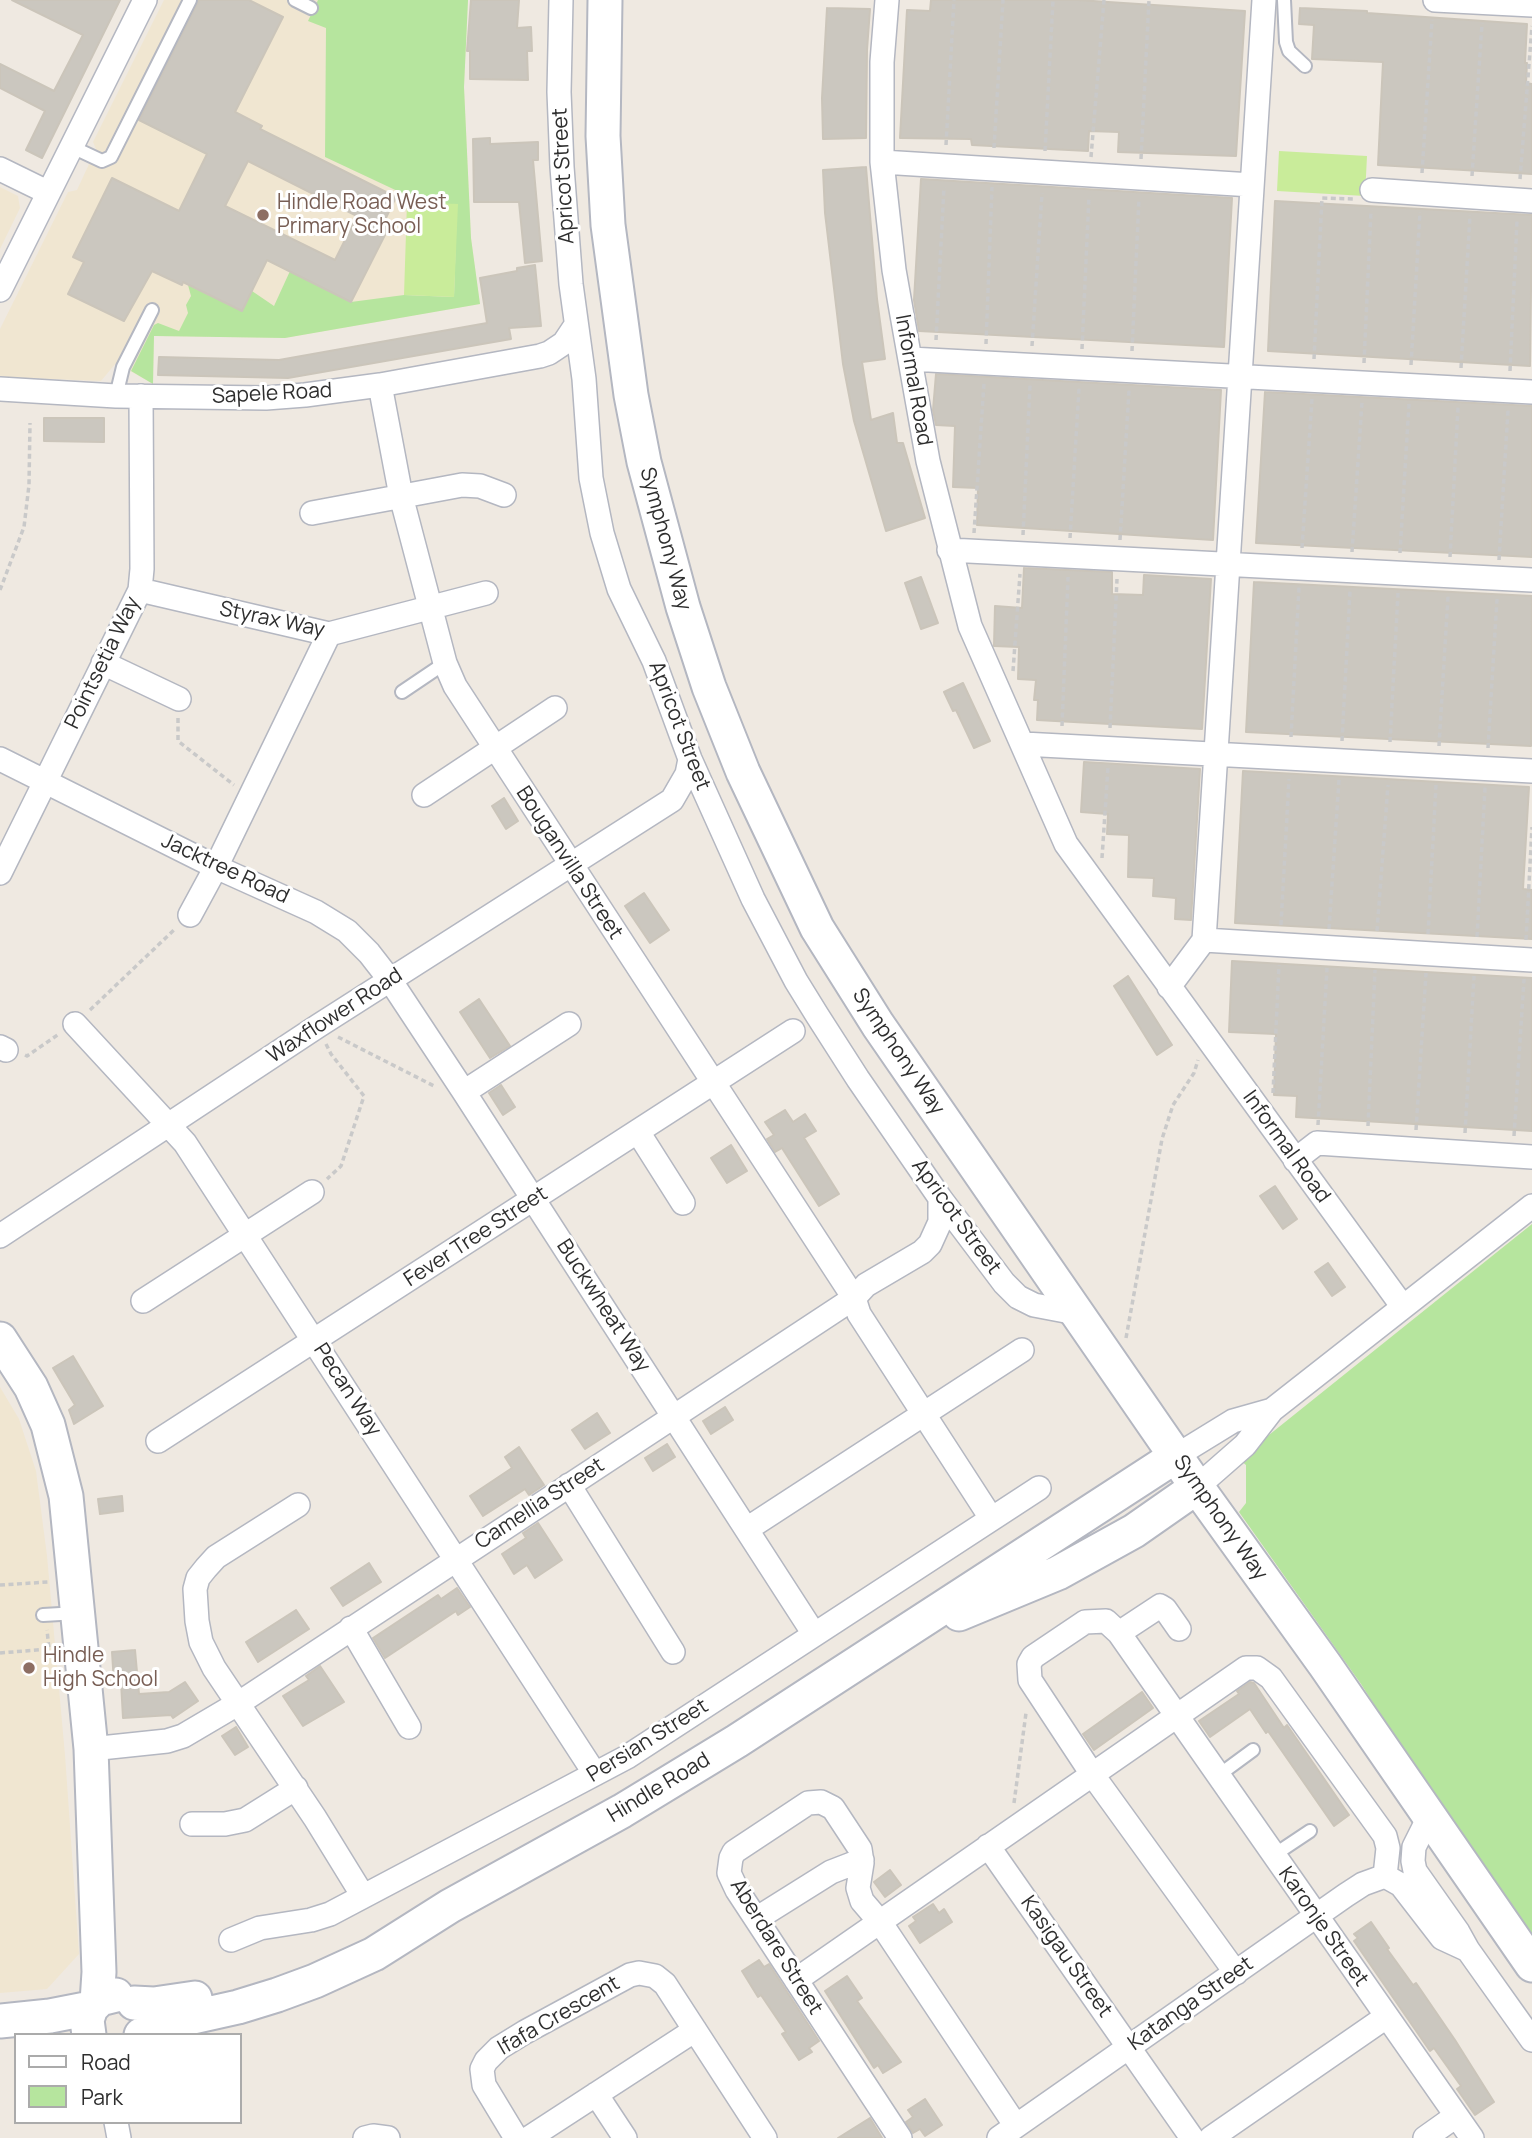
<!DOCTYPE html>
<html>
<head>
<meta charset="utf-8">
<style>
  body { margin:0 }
  #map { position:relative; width:1532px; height:2138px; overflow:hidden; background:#efe9e1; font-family:Manrope,sans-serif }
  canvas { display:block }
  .legend { position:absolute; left:14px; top:2033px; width:228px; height:91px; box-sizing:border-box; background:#fff; border:2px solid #ababab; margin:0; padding:9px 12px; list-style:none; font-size:21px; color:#2e2e2e }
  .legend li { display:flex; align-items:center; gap:14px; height:35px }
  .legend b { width:35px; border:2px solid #ababab }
</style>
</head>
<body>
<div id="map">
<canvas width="1532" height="2138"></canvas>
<ul class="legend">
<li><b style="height:9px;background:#fff"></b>Road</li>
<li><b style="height:19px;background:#b6e59e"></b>Park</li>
</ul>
</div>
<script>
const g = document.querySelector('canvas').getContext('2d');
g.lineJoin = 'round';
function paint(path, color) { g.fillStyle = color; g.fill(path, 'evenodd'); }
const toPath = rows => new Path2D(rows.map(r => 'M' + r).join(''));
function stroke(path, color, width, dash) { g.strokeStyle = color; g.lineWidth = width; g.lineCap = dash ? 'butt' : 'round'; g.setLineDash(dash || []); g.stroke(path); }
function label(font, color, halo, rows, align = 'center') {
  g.font = font + ' Manrope,sans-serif'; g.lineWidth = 6; g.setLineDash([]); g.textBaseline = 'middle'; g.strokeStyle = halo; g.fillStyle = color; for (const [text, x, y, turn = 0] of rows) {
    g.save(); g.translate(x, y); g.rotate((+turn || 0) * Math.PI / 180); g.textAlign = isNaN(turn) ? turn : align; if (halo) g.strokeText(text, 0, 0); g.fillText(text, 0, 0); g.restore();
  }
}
paint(toPath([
  [164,0,468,0,464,87,471,238,480,304,285,338,154,336,153,384,116,363,101,381,0,377,0,329,68,192,77,190,96,149,93,142],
  [0,187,18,196,20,208,0,249],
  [0,1387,19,1419,36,1471,47,1556,65,1755,79,1954,47,1989,0,1993]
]), '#f0e6d1');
paint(toPath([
  [318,0,468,0,464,87,471,238,480,304,285,338,154,336,153,384,131,371,154,325,158,323,179,331,188,313,186,305,191,296,188,285,242,311,252,291,274,306,290,271,351,302,404,295,454,297,457,205,407,202,406,195,325,157,326,28,308,21],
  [1532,1224,1532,1941,1447,1820,1361,1684,1239,1512,1246,1503,1246,1465,1239,1459]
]), '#b6e59e');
paint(toPath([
  [1279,151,1367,156,1365,196,1277,191],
  [407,202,458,204,454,297,404,295]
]), '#c9ec9a');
const building = toPath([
  [12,0,120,0,42,158,26,150,45,111,0,88,0,64,54,91,83,35,12,0],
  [199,0,249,0,283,17,235,112,262,126,260,129,396,197,383,224,389,227,351,302,267,260,242,311,183,282,182,285,152,271,124,321,68,294,84,262,73,257,112,178,179,211,207,154,139,120,199,0],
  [248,161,357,216,335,260,225,206,248,161],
  [471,0,519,0,517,28,531,27,532,51,527,51,528,80,470,79,470,51,467,51,471,0],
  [931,0,1078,0,1245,11,1236,156,1118,152,1119,132,1089,131,1088,151,972,145,971,139,900,138,907,10,930,11,931,0],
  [827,8,870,9,867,50,866,138,823,139,822,98,827,8],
  [1300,8,1367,11,1367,13,1527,24,1525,63,1527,63,1526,83,1532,84,1532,174,1378,165,1383,62,1312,59,1314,25,1299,24,1300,8],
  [490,138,490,144,538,142,538,160,533,160,542,261,525,263,519,202,474,202,473,139,490,138],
  [866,167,877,299,885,359,862,362,871,420,893,413,897,443,903,443,925,518,886,531,854,421,843,364,825,213,823,170,866,167],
  [921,179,1232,198,1224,347,919,331,914,300,921,179],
  [1275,201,1532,215,1530,366,1268,351,1275,201],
  [535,265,541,326,509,328,511,339,288,378,158,375,159,357,279,360,487,323,480,278,517,271,517,268,535,265],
  [936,374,1221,390,1213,540,977,525,978,488,953,487,955,426,936,425,933,410,936,374],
  [1265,392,1532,406,1532,557,1256,543,1265,392],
  [44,418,104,418,104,442,44,441,44,418],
  [1024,568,1112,572,1112,594,1143,595,1144,575,1211,579,1202,729,1037,720,1038,700,1034,700,1036,680,1018,679,1019,647,994,646,995,606,1022,608,1024,568],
  [921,577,938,623,921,629,905,583,921,577],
  [1254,582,1532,596,1531,746,1246,732,1254,582],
  [963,683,990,741,974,748,956,710,953,711,944,692,963,683],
  [1084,762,1200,769,1191,920,1175,919,1176,898,1153,896,1154,878,1128,877,1129,835,1107,834,1108,814,1081,812,1084,762],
  [1243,771,1529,787,1523,889,1532,890,1532,939,1235,923,1243,771],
  [504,798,518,821,506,829,492,806,504,798],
  [644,893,669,930,650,943,625,906,644,893],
  [1232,961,1532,978,1532,1131,1296,1117,1297,1096,1274,1095,1276,1034,1229,1032,1232,961],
  [1128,976,1172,1045,1157,1055,1114,986,1128,976],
  [479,999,510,1046,490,1058,460,1012,479,999],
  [501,1085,515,1107,503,1115,489,1093,501,1085],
  [785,1110,793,1122,805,1114,816,1131,804,1138,839,1194,819,1206,782,1148,775,1152,767,1139,774,1135,765,1122,785,1110],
  [731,1145,747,1171,727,1183,711,1158,731,1145],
  [1275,1186,1297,1219,1283,1229,1260,1196,1275,1186],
  [1328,1263,1345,1287,1332,1296,1315,1272,1328,1263],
  [73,1356,103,1406,74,1424,69,1410,75,1405,53,1368,73,1356],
  [725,1407,733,1420,711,1434,703,1421,725,1407],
  [597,1413,610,1433,585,1449,572,1430,597,1413],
  [667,1444,675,1457,653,1471,645,1458,667,1444],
  [519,1447,544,1485,529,1495,525,1489,483,1516,470,1496,512,1468,505,1457,519,1447],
  [122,1496,123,1511,100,1514,98,1499,122,1496],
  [538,1523,562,1560,535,1578,527,1565,514,1574,502,1554,526,1538,523,1533,538,1523],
  [369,1563,381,1582,343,1606,331,1588,369,1563],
  [457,1588,470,1607,458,1615,456,1611,385,1658,373,1638,438,1595,441,1599,457,1588],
  [296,1610,309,1629,258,1662,246,1642,296,1610],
  [135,1650,139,1694,169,1692,185,1682,198,1701,173,1718,171,1715,123,1718,121,1682,114,1683,112,1652,135,1650],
  [320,1666,344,1702,303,1726,283,1696,309,1680,306,1676,320,1666],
  [1250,1682,1254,1683,1284,1728,1287,1725,1349,1815,1334,1826,1268,1731,1266,1733,1250,1709,1210,1737,1199,1721,1239,1694,1237,1691,1250,1682],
  [1142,1692,1153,1708,1094,1750,1083,1734,1142,1692],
  [236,1727,248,1747,235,1755,222,1736,236,1727],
  [890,1870,901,1885,885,1897,874,1882,890,1870],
  [933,1904,939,1913,944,1909,952,1922,920,1943,909,1926,916,1921,913,1917,933,1904],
  [1371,1922,1389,1948,1387,1949,1413,1985,1416,1983,1455,2040,1494,2102,1475,2115,1457,2089,1461,2086,1434,2048,1430,2051,1354,1941,1358,1938,1354,1934,1371,1922],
  [759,1960,764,1967,769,1964,819,2041,809,2048,812,2052,799,2060,782,2034,786,2032,761,1995,758,1997,742,1971,759,1960],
  [847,1976,862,1998,857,2001,901,2062,883,2073,878,2065,874,2068,825,1991,847,1976],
  [925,2099,942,2125,925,2136,920,2129,913,2133,906,2122,913,2117,908,2110,925,2099],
  [870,2118,882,2138,838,2138,870,2118]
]);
paint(building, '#cbc7bf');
stroke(building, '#cbc5ba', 2);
const lane = toPath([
  [295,0,311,8],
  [1284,0,1286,42,1289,51,1305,66],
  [70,146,102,161,111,157,190,0],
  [116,396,123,367,152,310],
  [402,692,445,663],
  [43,1615,78,1613],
  [1219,1775,1253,1750],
  [1274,1855,1310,1831]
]);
const street = toPath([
  [561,0,559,92,562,167,571,284,584,379,591,478,602,533,619,589,654,661,690,759,753,899,796,981,817,1015,858,1079,940,1198,1004,1283,1018,1297,1034,1305,1076,1313],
  [887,0,882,62,882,162,894,270,928,461,970,626,1066,844,1403,1307],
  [1435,0,1532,5],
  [882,162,1252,185],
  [0,169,47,192],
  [1372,190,1532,201],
  [0,290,145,0],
  [910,359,1532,392],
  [380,385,401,496,445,663,455,686,854,1298,859,1314,991,1518],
  [0,389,116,396,266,398,305,395,380,385,540,356,549,353,564,343,576,325],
  [312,513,462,485,480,486,504,495],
  [949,550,1532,580],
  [140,590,329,634,486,593],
  [103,663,179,699],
  [1023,744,1532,771],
  [0,759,216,867,316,912,347,931,369,953,390,980,464,1092,814,1634],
  [424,795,555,708],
  [0,873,140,590,142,569,141,396],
  [190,915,216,867,329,634],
  [1204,940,1532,960],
  [1169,987,1204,940,1264,0],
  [75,1024,185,1143,595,1774],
  [0,1047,6,1050],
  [464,1092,569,1024],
  [638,1132,683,1203],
  [1295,1160,1317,1143,1532,1157],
  [0,1236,318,1026,672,800,687,774,690,759],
  [143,1301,312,1192],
  [158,1441,793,1031],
  [1176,1456,1233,1421,1272,1410],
  [569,1485,673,1652],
  [1197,1487,1245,1445,1272,1410,1532,1206],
  [298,1505,216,1557,206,1568,198,1578,195,1589,197,1621,201,1642,214,1668,315,1818,363,1896],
  [747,1529,1022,1350],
  [351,1628,409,1727],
  [1119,1633,1160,1606,1165,1609,1179,1629],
  [91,1749,167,1741,183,1736,239,1703,854,1298,866,1285,922,1252,930,1244,940,1222,940,1198],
  [1429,1817,1414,1847,1413,1861,1415,1871,1458,1932,1468,1950,1532,2040],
  [192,1824,225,1824,245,1820,296,1788],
  [988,1846,1192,2138],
  [1385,1876,1401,1885,1442,1938,1468,1950],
  [756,1919,831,1872,862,1860],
  [231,1940,260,1928,311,1920,330,1914,627,1757,1039,1488],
  [1236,1973,1092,1774,1030,1680,1029,1664,1033,1657,1085,1622,1106,1621,1119,1633,1472,2138],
  [796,1980,1246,1668,1257,1668,1271,1678,1385,1836,1388,1848,1385,1876],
  [596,2094,625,2138],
  [116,2122,119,2138],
  [365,2138,373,2136,388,2138],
  [516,2138,484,2085,482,2069,486,2061,499,2048,525,2032,630,1975,639,1973,655,1976,665,1984,765,2138],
  [529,2138,695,2030],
  [900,2138,737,1890,729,1873,731,1858,734,1852,808,1803,821,1802,833,1808,860,1849,862,1863,858,1888,862,1901,880,1922,1016,2126],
  [999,2138,1346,1895,1363,1884,1385,1876],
  [1211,2138,1386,2017],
  [1425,2138,1456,2116]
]);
const secondary = toPath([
  [605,0,603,136,608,225,631,395,644,462,683,607,709,687,743,772,817,928,878,1025,1197,1487,1325,1665,1532,1965],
  [0,1339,31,1387,48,1425,66,1496,91,1749,99,1972,97,2002],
  [959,1614,1058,1573,1134,1531,1197,1487],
  [134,2003,154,2004,195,1998],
  [0,2021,50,2016,91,2008],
  [89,2035,87,2020,91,2008,100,1999,116,1995],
  [141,2035,171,2022,238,2007,277,1995,315,1981,374,1954,450,1906,622,1811,737,1741,1176,1456]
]);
stroke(lane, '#b4b7c1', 16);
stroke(street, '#b4b7c1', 26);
stroke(secondary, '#b4b7c1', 37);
stroke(toPath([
  [946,145,954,0],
  [994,148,1003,0],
  [1045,151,1053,0],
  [1091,157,1104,0],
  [1141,159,1149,0],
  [1422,173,1432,20],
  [1472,176,1482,23],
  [1520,179,1532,26],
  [936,340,944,187],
  [986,344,992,187],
  [1032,346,1042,193],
  [1082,349,1089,196],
  [1132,351,1139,198],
  [1314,359,1322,198,1355,199],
  [1364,363,1371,210],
  [1411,365,1420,212],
  [1461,368,1470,215],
  [1510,371,1517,221],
  [974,533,984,383],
  [1023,535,1030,385],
  [1070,538,1079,388],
  [1120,540,1129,390],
  [1302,548,1312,399],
  [1352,552,1362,402],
  [1400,553,1409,404],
  [1450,557,1458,407],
  [1499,560,1508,410],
  [0,590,24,527,29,485,30,423],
  [1013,671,1020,574],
  [178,718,178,741,234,785],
  [1062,726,1068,577],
  [1110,728,1117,579],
  [1291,737,1299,587],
  [1342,741,1350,591],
  [1390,742,1398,593],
  [1439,746,1448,596],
  [1488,748,1497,599],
  [1102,858,1108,767],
  [1281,925,1289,779],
  [1329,929,1339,780],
  [1377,931,1388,785],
  [1428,934,1436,785],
  [1477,937,1485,787],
  [1526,940,1532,827],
  [90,1010,175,929],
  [338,1037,434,1086],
  [326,1044,331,1054,364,1096,341,1166,327,1179],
  [25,1055,27,1056,59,1034],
  [1273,1093,1279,965],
  [1318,1125,1327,968],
  [1368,1126,1375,970],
  [1416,1130,1426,973],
  [1465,1133,1474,976],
  [1514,1136,1524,979],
  [1126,1338,1162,1139,1173,1105,1194,1073,1198,1060],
  [0,1585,48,1582],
  [0,1653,49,1649,47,1630],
  [1014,1803,1026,1713]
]), '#c9c9c9', 3.5, [5, 3.5]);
stroke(lane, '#fff', 12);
stroke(street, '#fff', 23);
stroke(secondary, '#fff', 33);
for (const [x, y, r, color] of [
  [263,215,7,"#8d6e63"],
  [29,1668,7,"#8d6e63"]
]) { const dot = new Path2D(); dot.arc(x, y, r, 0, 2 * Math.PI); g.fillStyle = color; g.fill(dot); stroke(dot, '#fff', 2.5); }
label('21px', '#2e2e2e', '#fff', [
  ["Apricot Street",564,176,-93],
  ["Informal Road",913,380,80],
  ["Sapele Road",272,394,-3],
  ["Symphony Way",665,539,75],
  ["Styrax Way",272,620,12],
  ["Pointsetia Way",103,663,-64],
  ["Apricot Street",679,726,69],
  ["Bouganvilla Street",569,863,57],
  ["Jacktree Road",225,869,25],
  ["Waxflower Road",335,1016,-33],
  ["Symphony Way",898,1052,56],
  ["Informal Road",1286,1147,54],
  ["Apricot Street",956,1217,54],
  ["Fever Tree Street",476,1237,-33],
  ["Buckwheat Way",603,1306,57],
  ["Pecan Way",347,1390,57],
  ["Camellia Street",540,1504,-33],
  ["Symphony Way",1220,1518,55],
  ["Persian Street",648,1741,-32],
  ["Hindle Road",659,1788,-31],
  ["Karonje Street",1323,1927,55],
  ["Aberdare Street",776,1947,58],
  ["Kasigau Street",1066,1957,55],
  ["Katanga Street",1191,2004,-35],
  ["Ifafa Crescent",559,2016,-30]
]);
label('21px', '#785e54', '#fff', [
  ["Hindle Road West",277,203],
  ["Primary School",277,227],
  ["Hindle",43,1656],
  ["High School",43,1680]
], 'left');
</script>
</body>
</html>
